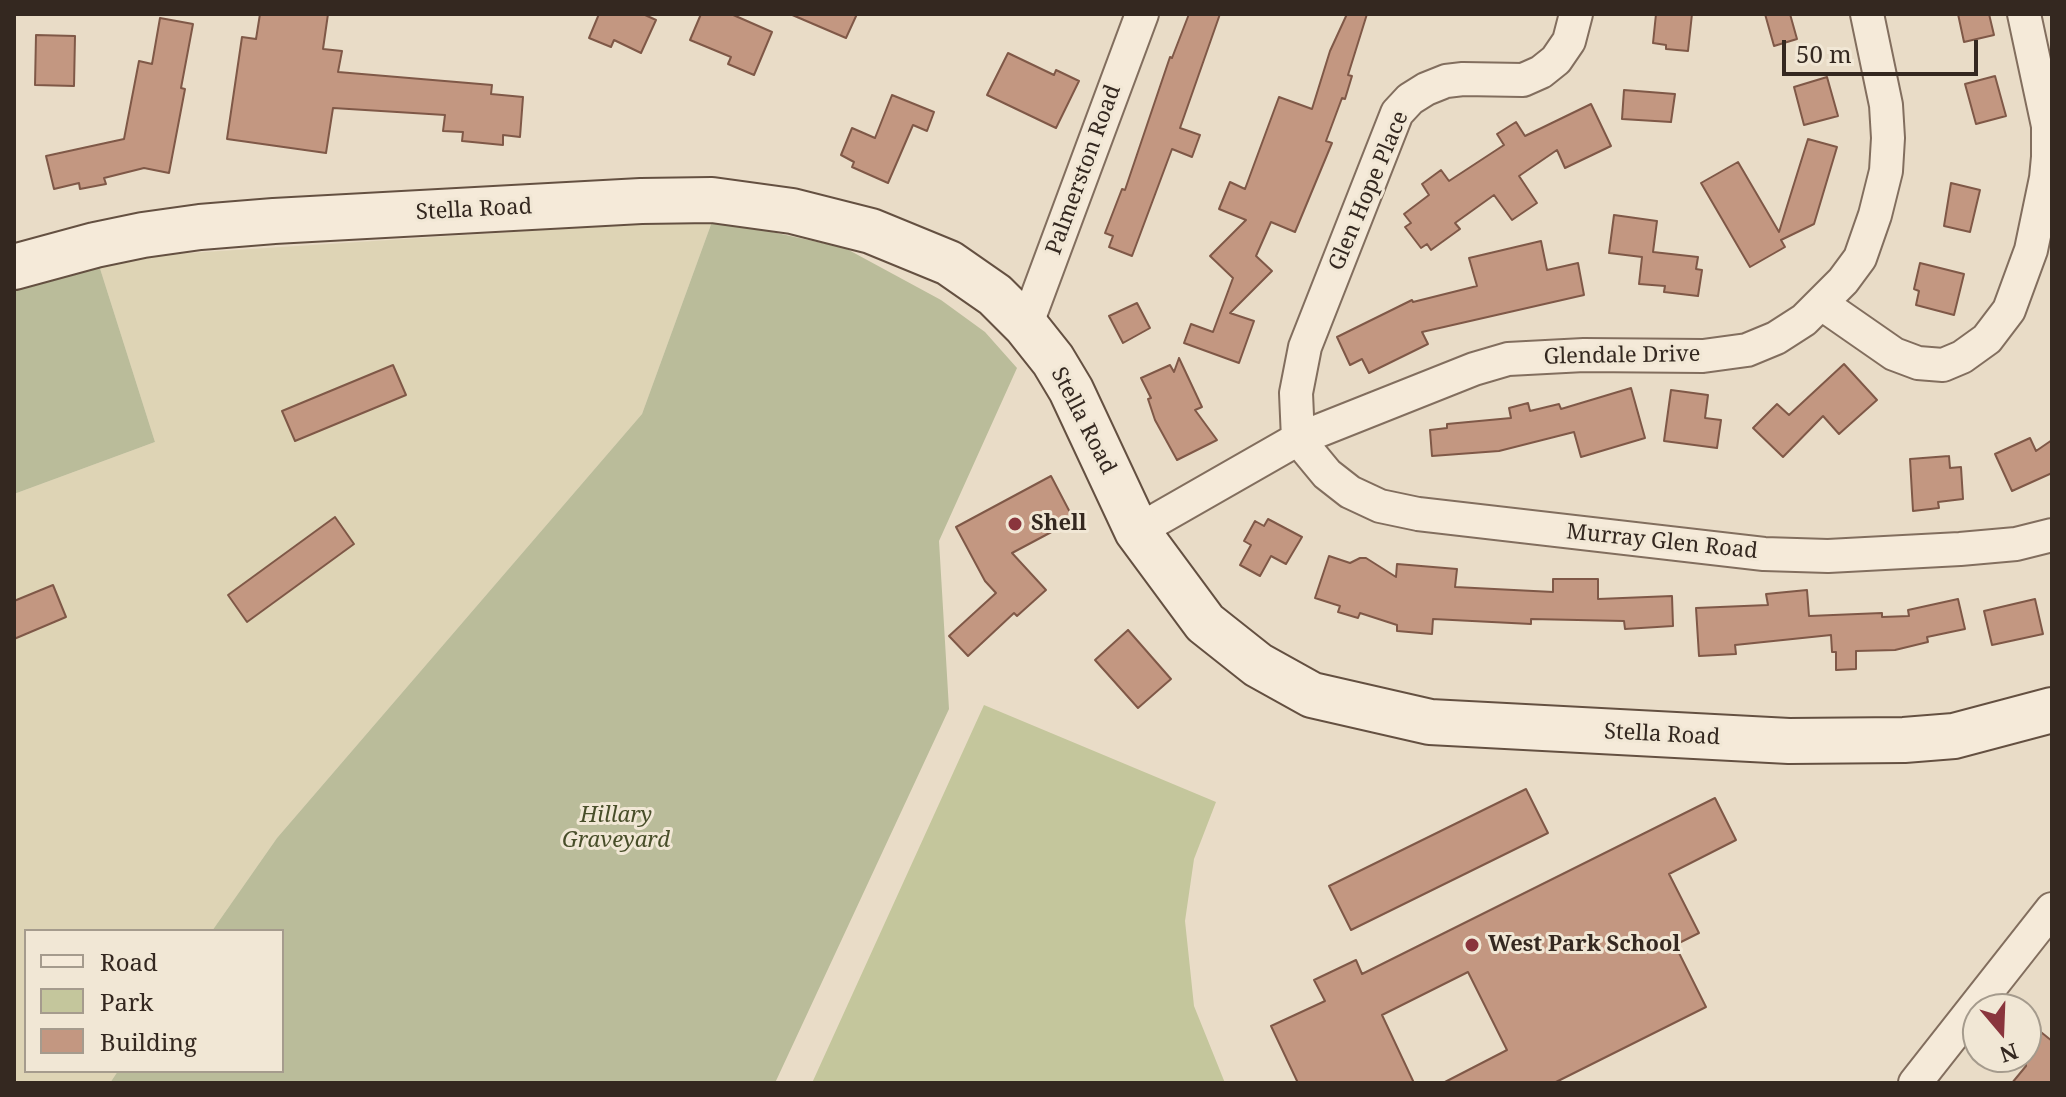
<!DOCTYPE html>
<html>
<head>
<meta charset="utf-8">
<style>
  body { margin:0 }
  #map { position:relative; width:2066px; height:1097px; overflow:hidden; background:#e9dcc7; font-family:"Noto Serif",serif }
  canvas { display:block }
  .frame { position:absolute; inset:0; border:16px solid #342820; pointer-events:none }
  .legend { position:absolute; left:24px; top:929px; width:260px; height:144px; box-sizing:border-box; background:#f1e7d5; border:2px solid #a59b8d; margin:0; padding:10px 14px; list-style:none; font-size:24px; color:#342820 }
  .legend li { display:flex; align-items:center; gap:16px; height:40px }
  .legend b { width:40px; border:2px solid #a59b8d }
  .north { position:absolute; left:1962px; top:993px; width:80px; height:80px; box-sizing:border-box; background:#f1e7d5; border:2px solid #a59b8d; border-radius:50%; rotate:161deg; font-size:22px; font-weight:700; line-height:32px; text-align:center; color:#342820 }
  .north::after { content:''; display:block; margin:auto; width:28px; height:36px; background:#8a353d; clip-path:polygon(50% 0,100% 100%,50% 72%,0 100%) }
  .scale { position:absolute; left:1782px; top:40px; width:196px; height:36px; box-sizing:border-box; border:4px solid #342820; border-top:0; padding-left:10px; font-size:24px; line-height:28px; white-space:nowrap; color:#342820; -webkit-text-stroke:6px #f1e7d5; paint-order:stroke }
</style>
</head>
<body>
<div id="map">
<canvas width="2066" height="1097"></canvas>
<div class="frame"></div>
<ul class="legend">
<li><b style="height:10px;background:#f5ead9"></b>Road</li>
<li><b style="height:22px;background:#c4c69c"></b>Park</li>
<li><b style="height:22px;background:#c39781"></b>Building</li>
</ul>
<div class="north">N</div>
<div class="scale">50 m</div>
</div>
<script>
const g = document.querySelector('canvas').getContext('2d');
g.lineJoin = 'round';
function paint(path, color) { g.fillStyle = color; g.fill(path, 'evenodd'); }
const toPath = rows => new Path2D(rows.map(r => 'M' + r).join(''));
function stroke(path, color, width, dash) { g.strokeStyle = color; g.lineWidth = width; g.lineCap = dash ? 'butt' : 'round'; g.setLineDash(dash || []); g.stroke(path); }
function label(font, color, halo, rows, align = 'center') {
  g.font = font + ' "Noto Serif",serif'; g.lineWidth = 6; g.setLineDash([]); g.textBaseline = 'middle'; g.strokeStyle = halo; g.fillStyle = color; for (const [text, x, y, turn = 0] of rows) {
    g.save(); g.translate(x, y); g.rotate((+turn || 0) * Math.PI / 180); g.textAlign = isNaN(turn) ? turn : align; if (halo) g.strokeText(text, 0, 0); g.fillText(text, 0, 0); g.restore();
  }
}
paint(toPath([
  [713,219,642,414,277,838,212,931,26,931,26,1071,118,1071,110,1083,14,1083,14,494,155,442,97,259]
]), '#ded4b5');
paint(toPath([
  [984,705,1216,802,1194,859,1185,921,1194,1006,1225,1083,812,1083]
]), '#c4c69c');
paint(toPath([
  [713,219,845,248,941,300,985,332,1017,368,939,541,949,709,775,1083,110,1083,118,1071,282,1071,282,931,212,931,277,838,642,414],
  [97,259,155,442,14,494,14,288]
]), '#babc9a');
const building = toPath([
  [260,14,328,14,323,49,342,51,338,72,492,85,491,94,523,97,520,137,503,135,503,145,462,141,463,132,443,131,445,115,333,108,326,153,227,139,242,37,256,39,260,14],
  [599,14,643,14,656,20,641,53,614,40,611,47,589,38,599,14],
  [701,14,731,14,772,32,754,75,728,64,731,57,690,40,701,14],
  [790,14,857,14,846,38,790,14],
  [1189,14,1220,14,1180,128,1200,135,1192,157,1172,149,1132,256,1109,247,1113,236,1105,233,1122,189,1125,190,1170,57,1172,58,1189,14],
  [1347,14,1367,14,1348,75,1352,76,1345,99,1342,98,1326,141,1332,143,1295,232,1271,222,1256,256,1272,271,1230,313,1254,321,1239,363,1184,343,1191,324,1213,332,1233,278,1210,256,1246,220,1219,209,1230,182,1245,189,1279,97,1312,109,1330,51,1347,14],
  [1656,14,1692,14,1688,51,1666,49,1666,45,1653,43,1656,14],
  [1765,14,1790,14,1797,39,1774,46,1765,14],
  [1958,14,1989,14,1994,35,1964,42,1958,14],
  [160,18,193,24,181,88,185,89,169,173,144,168,104,178,106,184,80,189,79,183,54,189,46,156,124,139,139,61,152,64,160,18],
  [36,35,75,36,74,86,35,85,36,35],
  [1008,53,1054,75,1056,70,1079,81,1056,128,987,95,1008,53],
  [1995,76,2006,116,1976,124,1965,84,1995,76],
  [1827,77,1838,116,1804,125,1794,87,1827,77],
  [1624,90,1675,94,1671,122,1622,119,1624,90],
  [892,95,934,112,927,131,913,125,888,183,852,167,854,162,841,155,852,128,875,138,892,95],
  [1591,104,1611,146,1565,168,1557,150,1519,176,1537,203,1512,220,1494,195,1455,223,1460,229,1431,250,1427,244,1421,248,1405,227,1411,223,1404,214,1429,195,1422,184,1441,170,1449,181,1504,145,1497,134,1516,122,1525,136,1591,104],
  [1808,139,1837,147,1814,224,1781,240,1785,247,1750,267,1701,183,1738,162,1779,232,1808,139],
  [1951,183,1980,190,1970,232,1944,226,1951,183],
  [1614,215,1657,221,1653,252,1698,257,1696,269,1702,270,1698,296,1664,292,1665,286,1639,284,1642,257,1609,253,1614,215],
  [1541,241,1547,270,1578,263,1584,295,1422,332,1428,344,1369,373,1362,359,1350,365,1337,337,1412,300,1413,302,1477,286,1469,258,1541,241],
  [1920,263,1964,274,1954,315,1916,305,1919,291,1914,289,1920,263],
  [1137,303,1150,328,1123,343,1109,316,1137,303],
  [1179,358,1202,407,1195,410,1217,440,1177,460,1155,420,1148,399,1151,398,1141,378,1170,365,1174,372,1179,358],
  [1844,364,1877,400,1839,434,1823,416,1783,457,1753,428,1777,404,1789,415,1844,364],
  [393,365,406,395,295,441,282,411,393,365],
  [1631,388,1645,438,1581,457,1574,432,1499,451,1432,456,1430,430,1447,428,1447,424,1511,418,1509,408,1528,403,1530,411,1559,404,1561,409,1631,388],
  [1671,390,1708,395,1705,418,1721,420,1717,448,1664,441,1671,390],
  [2030,438,2036,451,2052,440,2052,473,2012,491,1995,454,2030,438],
  [1949,456,1950,468,1961,467,1963,499,1938,502,1939,508,1913,511,1910,459,1949,456],
  [1051,476,1074,520,1012,553,1046,590,1017,616,1014,613,968,656,949,636,996,593,985,581,956,527,1051,476],
  [335,517,354,544,247,622,228,595,335,517],
  [1268,519,1302,537,1286,564,1271,556,1260,576,1240,565,1251,545,1244,541,1255,521,1264,526,1268,519],
  [1329,556,1350,563,1360,558,1366,558,1396,577,1397,564,1457,569,1455,587,1553,592,1553,579,1598,579,1598,599,1672,596,1673,626,1625,629,1624,621,1531,619,1531,624,1433,619,1432,634,1397,631,1397,625,1360,613,1358,618,1338,612,1340,606,1315,598,1329,556],
  [53,585,66,617,14,639,14,601,53,585],
  [1807,590,1809,616,1882,613,1882,617,1909,616,1908,610,1958,599,1965,629,1927,637,1928,642,1895,650,1856,651,1856,669,1836,670,1836,652,1832,652,1831,635,1735,645,1736,654,1699,656,1696,608,1768,605,1766,594,1807,590],
  [2035,599,2043,634,1992,645,1984,611,2035,599],
  [1128,630,1171,679,1138,708,1095,660,1128,630],
  [1526,789,1548,833,1351,930,1329,886,1526,789],
  [1715,798,1736,840,1669,874,1699,933,1675,945,1706,1007,1554,1083,1443,1083,1507,1050,1468,972,1382,1015,1414,1083,1298,1083,1271,1026,1325,1001,1314,980,1356,960,1362,974,1715,798],
  [2026,1020,2052,1041,2052,1083,2012,1083,2026,1066,2026,1020]
]);
paint(building, '#c39781');
stroke(building, '#7f5847', 2);
const minor = toPath([
  [1576,14,1569,41,1556,60,1541,72,1523,80,1463,79,1446,81,1426,89,1410,99,1397,113,1305,347,1296,393,1298,439,1327,474,1350,492,1380,506,1418,514,1764,554,1828,556,1960,549,2016,544,2052,535],
  [1822,304,1894,354,1918,363,1943,365,1962,357,1987,339,2009,310,2031,250,2046,178,2048,157,2048,126,2024,14],
  [1026,326,1142,14],
  [1137,531,1298,439,1474,369,1508,359,1584,355,1703,356,1747,350,1776,338,1804,320,1843,281,1860,258,1875,215,1886,171,1888,138,1886,105,1867,14],
  [1915,1083,2052,909]
]);
const secondary = toPath([
  [14,267,95,245,143,235,200,227,274,221,641,201,712,200,792,211,871,231,949,263,995,295,1026,326,1053,360,1071,390,1137,531,1205,623,1258,665,1312,695,1430,722,1789,741,1904,740,1954,736,2052,710]
]);
stroke(minor, '#826e5e', 36);
stroke(secondary, '#645041', 48);
stroke(minor, '#f5ead9', 32);
stroke(secondary, '#f5ead9', 44);
for (const [x, y, r, color] of [
  [1015,524,8,"#8a353d"],
  [1472,945,8,"#8a353d"]
]) { const dot = new Path2D(); dot.arc(x, y, r, 0, 2 * Math.PI); g.fillStyle = color; g.fill(dot); stroke(dot, '#f1e7d5', 3); }
label('22px', '#342820', '#f1e7d5', [
  ["Palmerston Road",1084,170,-70],
  ["Glen Hope Place",1369,191,-67],
  ["Stella Road",474,210,-3],
  ["Glendale Drive",1622,356,-1],
  ["Stella Road",1083,421,63],
  ["Murray Glen Road",1662,542,6],
  ["Stella Road",1662,735,3]
]);
label('bold 22px', '#342820', '#f1e7d5', [
  ["Shell",1031,524],
  ["West Park School",1488,945]
], 'left');
label('italic 22px', '#484e29', '#f1e7d5', [
  ["Hillary",616,816],
  ["Graveyard",616,841]
]);
</script>
</body>
</html>
